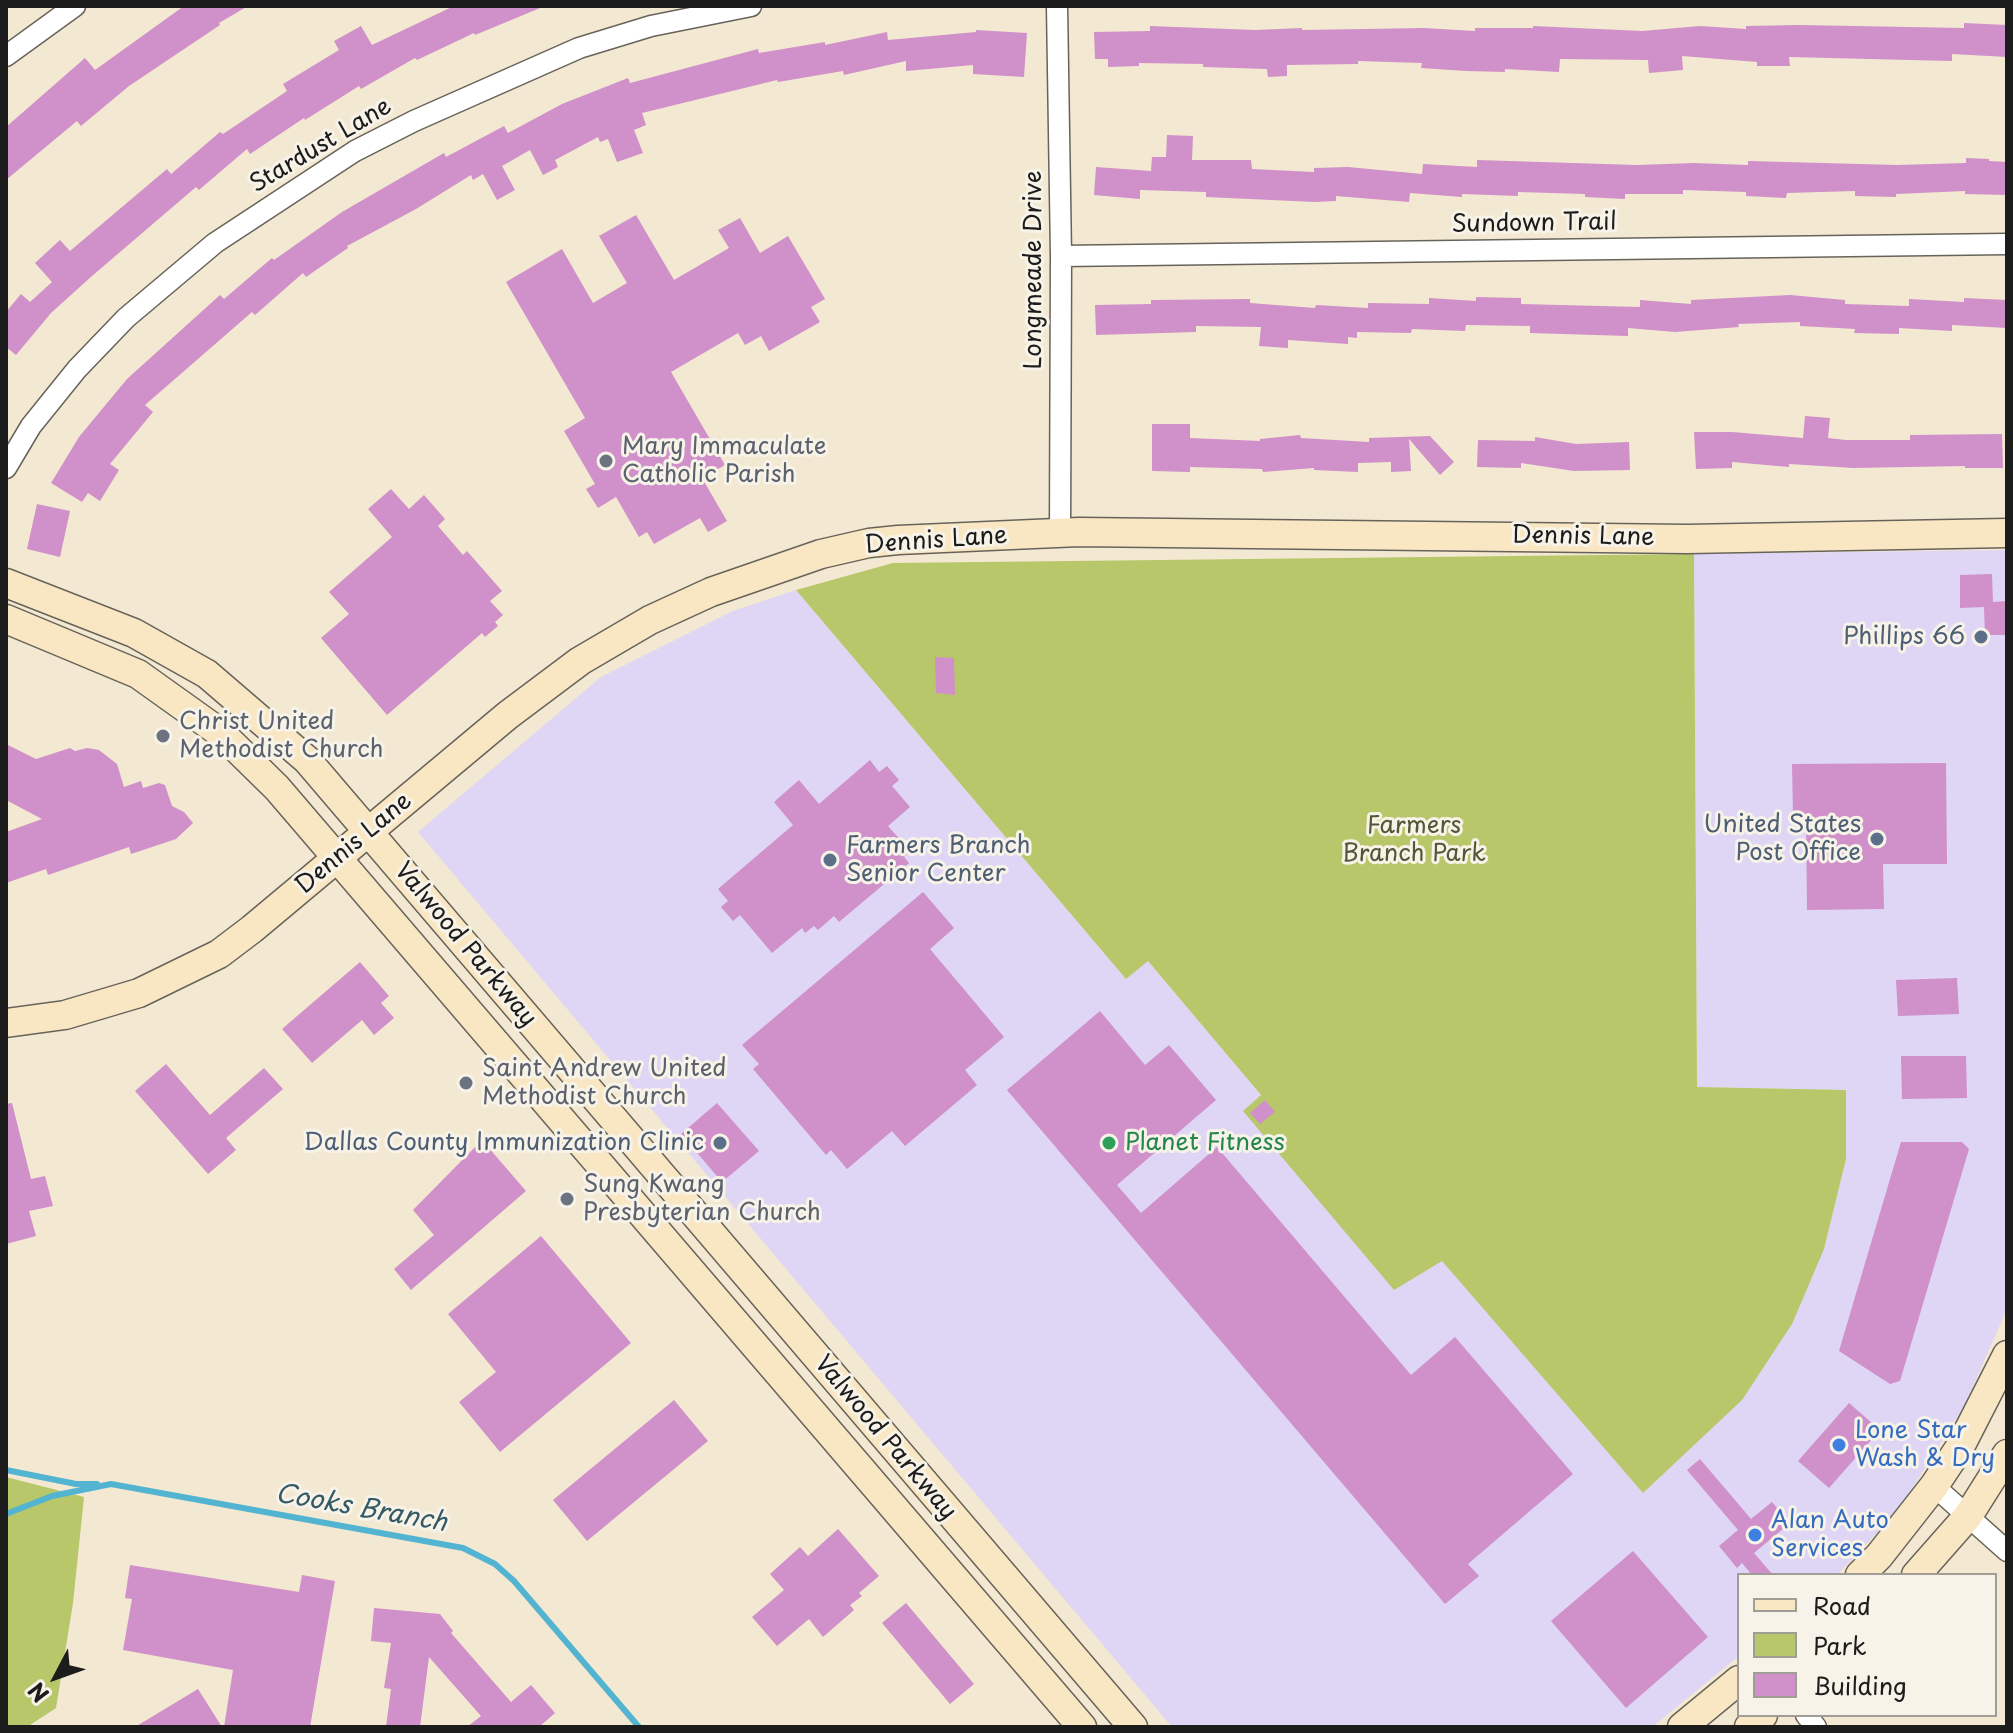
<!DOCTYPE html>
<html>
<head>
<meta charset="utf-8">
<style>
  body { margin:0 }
  #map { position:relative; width:2013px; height:1733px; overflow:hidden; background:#f3e8d1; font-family:"Playpen Sans",sans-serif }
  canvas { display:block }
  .frame { position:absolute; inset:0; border:8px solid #1c1c1c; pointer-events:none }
  .legend { position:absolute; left:1737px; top:1573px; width:260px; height:144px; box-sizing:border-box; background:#f7f3e8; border:2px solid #9f9d96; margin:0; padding:10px 14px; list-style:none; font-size:24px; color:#1c1c1c }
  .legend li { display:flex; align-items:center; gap:16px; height:40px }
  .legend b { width:40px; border:2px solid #9f9d96 }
  .north { position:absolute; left:16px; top:1637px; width:80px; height:80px; -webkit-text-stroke:6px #f7f3e8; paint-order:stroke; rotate:229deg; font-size:22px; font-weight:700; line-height:32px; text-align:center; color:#1c1c1c }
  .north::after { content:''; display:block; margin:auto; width:28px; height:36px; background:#1c1c1c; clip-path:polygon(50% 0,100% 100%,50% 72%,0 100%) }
</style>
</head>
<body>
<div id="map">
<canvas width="2013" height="1733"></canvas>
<div class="frame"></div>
<ul class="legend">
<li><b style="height:10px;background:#f9e7c3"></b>Road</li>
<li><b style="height:22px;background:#b7c769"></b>Park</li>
<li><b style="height:22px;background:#d090c9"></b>Building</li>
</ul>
<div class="north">N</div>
</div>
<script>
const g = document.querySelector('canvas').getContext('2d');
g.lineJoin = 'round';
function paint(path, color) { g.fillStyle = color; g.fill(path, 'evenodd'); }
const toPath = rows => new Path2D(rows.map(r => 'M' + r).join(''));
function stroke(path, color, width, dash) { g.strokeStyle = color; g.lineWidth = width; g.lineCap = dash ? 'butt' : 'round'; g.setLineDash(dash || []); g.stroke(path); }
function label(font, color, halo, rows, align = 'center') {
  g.font = font + ' "Playpen Sans",sans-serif'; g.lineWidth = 6; g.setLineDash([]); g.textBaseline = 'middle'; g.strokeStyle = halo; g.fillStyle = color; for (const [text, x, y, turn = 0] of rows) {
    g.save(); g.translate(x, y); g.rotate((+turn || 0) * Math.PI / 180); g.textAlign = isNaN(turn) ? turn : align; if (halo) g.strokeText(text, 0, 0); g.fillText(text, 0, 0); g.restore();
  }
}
paint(toPath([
  [2007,550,2007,1309,1964,1407,1897,1512,1837,1575,1739,1575,1739,1656,1652,1727,1172,1727,418,832,601,677,733,611,796,590,1126,979,1147,960,1261,1095,1244,1111,1394,1289,1442,1260,1643,1493,1824,1249,1846,1158,1845,1090,1697,1087,1694,554]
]), '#dfd5f5');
paint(toPath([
  [1694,554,1697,1087,1846,1090,1846,1159,1824,1249,1792,1324,1742,1400,1643,1493,1442,1261,1394,1290,1243,1111,1261,1095,1148,961,1126,979,796,590,893,563],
  [6,1477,84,1497,73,1603,56,1708,27,1727,6,1727]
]), '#b7c769');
stroke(toPath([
  [6,1470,76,1484,97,1484],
  [6,1514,52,1496,111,1484,463,1548,495,1564,514,1581,639,1727]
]), '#53b4d2', 6);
paint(toPath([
  [184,6,248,6,219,23,220,25,129,86,81,126,77,121,6,180,6,127,85,58,95,70],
  [454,6,545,6,475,35,474,33,417,60,415,58,361,89,359,86,305,120,304,118,250,154,247,149,199,190,196,187,92,276,51,313,16,355,6,347,6,312,21,294,30,302,52,282,35,263,60,240,70,251,167,169,171,174,220,132,223,134,287,91,283,84,339,50,334,41,361,26,372,45],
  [1964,23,2007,25,2007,57,1952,54,1952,61,1789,57,1790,66,1757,66,1757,62,1682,56,1683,70,1649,73,1648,60,1560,59,1559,72,1505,69,1505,72,1466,71,1421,68,1422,63,1358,61,1358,64,1287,65,1287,76,1268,77,1267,69,1203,67,1203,64,1139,63,1139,66,1108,67,1108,59,1095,59,1094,32,1150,31,1150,26,1255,30,1302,28,1302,30,1424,28,1475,31,1475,28,1533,28,1533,26,1642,31,1700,26,1746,29,1746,26,1799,25,1964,28],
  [976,30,1027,33,1024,77,973,74,973,65,906,71,906,61,844,75,843,71,778,82,777,80,642,113,646,125,634,130,643,153,617,162,608,139,600,142,598,137,555,160,558,167,543,175,530,150,502,166,515,190,497,200,483,174,473,180,471,175,416,209,347,246,348,248,306,277,303,273,255,315,252,312,145,405,153,412,110,464,119,470,100,501,88,493,82,502,51,483,79,437,127,379,220,295,224,299,272,258,274,260,342,212,444,153,446,157,504,126,508,133,562,104,628,78,630,83,758,49,759,53,825,42,825,45,887,32,888,40,976,32],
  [1167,135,1193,136,1192,160,1251,160,1252,169,1314,172,1314,168,1348,167,1422,174,1423,164,1477,167,1477,160,1637,165,1694,163,1748,165,1748,161,1897,165,1966,163,1966,158,1989,159,1989,161,2007,162,2007,195,1965,194,1965,191,1896,194,1896,197,1855,196,1855,191,1787,193,1786,198,1746,196,1746,192,1683,190,1683,194,1625,194,1625,199,1585,197,1585,194,1518,192,1518,196,1462,194,1462,197,1410,193,1409,202,1336,196,1336,201,1315,202,1206,197,1206,192,1140,190,1140,199,1094,195,1096,167,1151,171,1152,157,1166,157],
  [636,215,674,280,729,248,718,230,740,218,760,253,788,236,825,299,811,307,820,322,769,351,761,336,745,345,738,333,671,372,725,465,702,478,727,521,708,532,700,518,654,544,647,532,639,537,616,497,598,508,586,489,595,484,564,431,585,418,506,282,562,249,593,303,627,283,599,236],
  [1790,295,1845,300,1845,304,1909,306,1909,299,1964,302,1964,298,2007,300,2007,328,1952,325,1952,331,1899,328,1899,334,1854,333,1855,329,1800,326,1800,322,1738,324,1739,327,1675,332,1628,328,1628,336,1530,333,1530,326,1466,325,1465,331,1412,329,1411,333,1357,332,1357,338,1348,337,1348,344,1288,340,1288,348,1259,346,1261,327,1196,326,1196,332,1096,335,1095,305,1151,304,1151,300,1250,299,1250,303,1315,308,1316,305,1368,308,1368,303,1429,304,1429,298,1476,301,1476,297,1521,298,1521,304,1640,307,1640,300,1691,304,1691,300],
  [1805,416,1830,418,1828,438,1846,440,1910,440,1910,435,2002,434,2003,468,1965,468,1965,466,1853,468,1789,464,1789,467,1732,462,1732,468,1696,469,1694,432,1732,432,1803,438],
  [1152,424,1190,424,1190,438,1260,441,1260,439,1300,435,1301,438,1369,442,1369,438,1430,436,1454,462,1440,475,1409,439,1411,471,1391,472,1391,462,1358,463,1358,472,1314,470,1314,468,1263,472,1262,469,1190,467,1190,472,1152,471],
  [1535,437,1576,444,1629,442,1630,470,1574,471,1521,463,1521,468,1477,467,1478,440,1535,441],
  [391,489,409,509,424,495,445,519,438,526,463,555,467,551,502,591,490,601,503,615,495,622,498,626,485,637,482,633,387,715,321,638,349,614,329,592,392,537,368,509],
  [37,504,70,511,60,557,27,549],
  [1992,574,1993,602,2007,601,2007,635,1985,635,1984,607,1960,608,1960,575],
  [935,657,954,658,955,695,936,693],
  [6,744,36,759,70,748,75,751,87,748,99,750,117,764,124,787,141,781,143,788,159,783,165,785,172,806,184,812,193,823,176,839,131,854,129,847,48,875,46,869,6,883,6,832,42,819,6,800],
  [870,760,879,772,887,766,899,780,892,786,910,807,888,826,910,851,904,857,909,863,839,922,834,916,818,930,814,926,805,933,802,928,772,953,740,915,733,921,721,907,728,901,718,889,793,825,774,802,799,780,819,804],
  [1946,763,1947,864,1883,864,1884,909,1807,910,1806,814,1793,814,1792,764],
  [923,892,954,928,930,949,1004,1037,965,1070,977,1085,905,1146,892,1131,847,1169,831,1150,826,1155,753,1069,759,1064,742,1045],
  [360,962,389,996,381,1003,394,1018,374,1035,362,1020,312,1063,282,1029],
  [1957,978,1959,1014,1898,1016,1896,980],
  [1100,1011,1145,1065,1169,1045,1216,1100,1117,1185,1141,1213,1217,1147,1411,1375,1455,1337,1573,1474,1468,1564,1479,1576,1445,1604,1007,1090],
  [1901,1056,1966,1056,1967,1098,1902,1099],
  [166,1064,210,1115,264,1068,283,1089,226,1138,236,1150,208,1174,135,1091],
  [1265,1100,1275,1112,1260,1124,1250,1113],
  [12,1103,31,1179,45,1176,53,1206,29,1211,36,1236,6,1244,6,1104],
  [717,1103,759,1151,722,1182,681,1134],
  [482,1140,526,1191,411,1290,394,1269,434,1235,413,1210],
  [1901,1142,1962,1142,1969,1149,1900,1381,1890,1384,1839,1351],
  [541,1236,631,1343,500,1452,459,1402,496,1372,448,1314],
  [674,1400,708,1441,587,1541,553,1500],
  [1849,1403,1880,1430,1829,1488,1798,1461],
  [1700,1459,1751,1519,1772,1502,1790,1523,1754,1553,1773,1575,1752,1575,1742,1563,1737,1568,1719,1546,1738,1530,1687,1470],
  [838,1529,879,1576,859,1593,862,1596,850,1605,854,1610,823,1637,809,1619,777,1646,752,1617,784,1590,770,1574,800,1547,808,1556],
  [1633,1551,1708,1637,1626,1708,1551,1621],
  [130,1565,299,1592,302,1575,335,1581,310,1727,224,1727,233,1670,123,1650,132,1599,125,1598],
  [906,1603,974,1684,950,1704,882,1623],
  [374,1608,440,1614,453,1631,451,1633,511,1702,531,1685,555,1713,539,1727,467,1727,481,1716,429,1657,420,1727,386,1727,391,1689,384,1688,391,1643,371,1641],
  [198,1689,222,1727,135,1727]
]), '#d090c9');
const street = toPath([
  [1057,6,1061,256,1060,533],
  [6,56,75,6],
  [1061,256,2007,244],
  [6,468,31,426,77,369,126,318,215,243,355,151,414,121,579,48,651,26,751,6],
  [1934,1486,2007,1551],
  [1806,1715,1816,1727]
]);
const secondary = toPath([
  [6,583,134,633,207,674,307,760,1133,1727],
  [6,619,138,674,222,734,277,788,1082,1727],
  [6,1023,65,1015,139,993,219,954,252,929,508,715,580,661,650,620,711,592,821,554,869,543,898,540,1079,532,1687,539,2007,533],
  [1860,1575,1879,1556,1934,1486,1960,1447,2007,1355],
  [1916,1575,1968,1516,2007,1454],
  [1682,1727,1739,1680],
  [1749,1727,1763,1715]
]);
stroke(street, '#67635b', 23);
stroke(secondary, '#67635b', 31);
stroke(street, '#fff', 20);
stroke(secondary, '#f9e7c3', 28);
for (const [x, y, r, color] of [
  [606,461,8,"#6b7280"],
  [1981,637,8,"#5c6f8a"],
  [163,736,8,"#6b7280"],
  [1877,839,8,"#5c6f8a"],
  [830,860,8,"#5c6f8a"],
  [466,1083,8,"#6b7280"],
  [720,1143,8,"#5c6f8a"],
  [1109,1143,8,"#2e9e5b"],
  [567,1199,8,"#6b7280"],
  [1839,1445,8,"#3f7fe0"],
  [1755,1535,8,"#3f7fe0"]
]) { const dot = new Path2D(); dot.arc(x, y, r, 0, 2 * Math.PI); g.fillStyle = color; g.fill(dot); stroke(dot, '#f7f3e8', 3); }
label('24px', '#1c1c1c', '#f7f3e8', [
  ["Stardust Lane",321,146,-31],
  ["Sundown Trail",1534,224,-1],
  ["Longmeade Drive",1034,270,-90],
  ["Dennis Lane",1583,537,1],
  ["Dennis Lane",936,541,-4],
  ["Dennis Lane",354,844,-40],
  ["Valwood Parkway",465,945,50],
  ["Valwood Parkway",885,1438,50]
]);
label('24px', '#5b616d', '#f7f3e8', [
  ["Mary Immaculate",622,447],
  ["Catholic Parish",622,475],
  ["Christ United",179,722],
  ["Methodist Church",179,750],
  ["Saint Andrew United",482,1069],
  ["Methodist Church",482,1097],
  ["Sung Kwang",583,1185],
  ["Presbyterian Church",583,1213]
], 'left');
label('24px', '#4e5e75', '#f7f3e8', [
  ["Phillips 66",1965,637],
  ["United States",1861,825],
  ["Post Office",1861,853],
  ["Farmers Branch",846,846,"left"],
  ["Senior Center",846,874,"left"],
  ["Dallas County Immunization Clinic",704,1143]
], 'right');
label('24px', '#525837', '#f7f3e8', [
  ["Farmers",1414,826],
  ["Branch Park",1414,854]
]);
label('24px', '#27864d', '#f7f3e8', [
  ["Planet Fitness",1125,1143]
], 'left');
label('24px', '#366cbe', '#f7f3e8', [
  ["Lone Star",1855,1431],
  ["Wash & Dry",1855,1459],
  ["Alan Auto",1771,1521],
  ["Services",1771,1549]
], 'left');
label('italic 26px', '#325965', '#f7f3e8', [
  ["Cooks Branch",361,1509,10]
]);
</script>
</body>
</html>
